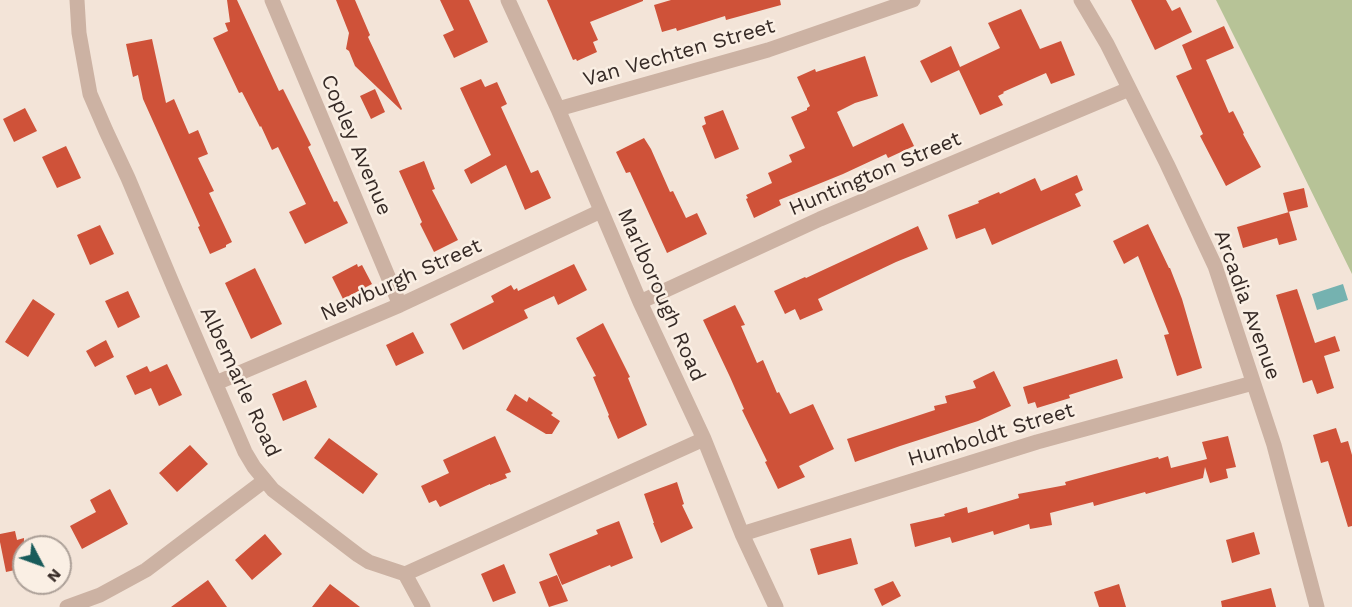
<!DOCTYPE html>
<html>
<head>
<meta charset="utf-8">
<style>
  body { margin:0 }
  #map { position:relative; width:1352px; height:607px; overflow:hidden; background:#f3e4d8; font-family:"Work Sans",sans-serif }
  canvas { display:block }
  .north { position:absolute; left:12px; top:535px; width:60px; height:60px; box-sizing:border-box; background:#faefe4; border:2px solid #aca098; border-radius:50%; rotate:131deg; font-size:16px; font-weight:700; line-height:24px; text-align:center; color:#362a26 }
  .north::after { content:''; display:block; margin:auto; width:21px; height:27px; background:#185b5a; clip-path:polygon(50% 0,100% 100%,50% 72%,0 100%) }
</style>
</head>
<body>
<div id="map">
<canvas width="1352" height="607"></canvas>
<div class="north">N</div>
</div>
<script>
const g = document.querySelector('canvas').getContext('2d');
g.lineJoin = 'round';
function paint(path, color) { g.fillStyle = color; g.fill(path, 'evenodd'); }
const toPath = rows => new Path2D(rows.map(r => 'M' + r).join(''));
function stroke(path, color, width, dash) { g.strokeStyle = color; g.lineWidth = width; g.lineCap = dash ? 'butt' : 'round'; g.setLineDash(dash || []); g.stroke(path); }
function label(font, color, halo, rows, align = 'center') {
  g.font = font + ' "Work Sans",sans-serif'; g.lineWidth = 5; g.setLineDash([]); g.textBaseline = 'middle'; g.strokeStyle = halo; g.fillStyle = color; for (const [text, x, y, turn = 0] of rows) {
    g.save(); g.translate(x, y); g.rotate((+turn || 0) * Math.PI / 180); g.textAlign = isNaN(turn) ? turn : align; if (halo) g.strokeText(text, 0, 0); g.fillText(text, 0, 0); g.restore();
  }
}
paint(toPath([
  [1216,0,1352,0,1352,274,1293,154]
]), '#b7c397');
paint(toPath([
  [1343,284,1348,300,1317,310,1312,294]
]), '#75b2b0');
paint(toPath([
  [227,0,237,0,279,91,283,89,311,145,308,147,334,202,337,201,348,223,305,244,289,212,306,204,278,147,272,150,261,126,260,127,242,92,239,93,213,38,228,31,225,23,230,22],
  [336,0,355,0,370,35,368,37,402,109,401,110,355,66,349,51,346,49,349,33],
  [440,0,469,0,488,42,454,58,443,35,454,30],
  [547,0,643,0,643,1,590,22,598,40,593,42,597,52,577,61,576,59,573,60],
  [671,0,780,0,781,5,726,20,725,16,677,31,676,28,662,32,654,5],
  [1131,0,1166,0,1172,11,1180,7,1192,32,1155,50],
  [1021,9,1040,49,1061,41,1075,75,1051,84,1046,73,1003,92,1004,93,998,96,1003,105,980,115,959,70,931,83,920,61,951,46,960,67,1000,48,988,23],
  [1224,26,1234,48,1206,60,1229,113,1233,111,1244,133,1243,134,1261,167,1226,186,1200,136,1203,134,1176,76,1192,69,1182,45],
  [152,39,166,103,174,99,189,134,198,130,208,154,198,158,214,191,209,193,232,242,226,245,226,247,210,254,198,227,200,226,143,99,138,75,133,77,126,44],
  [865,56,878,96,855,103,837,112,853,147,903,123,914,146,888,158,886,154,843,174,779,200,781,205,754,218,746,199,748,198,746,195,772,183,768,173,792,162,789,155,805,148,791,117,807,110,807,108,810,106,797,77,815,69,816,72],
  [481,79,485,87,497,82,507,104,501,107,531,173,538,170,551,198,525,210,506,165,471,184,464,170,491,155,460,88],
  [375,89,385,112,371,119,360,96],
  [25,108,37,131,14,142,3,119],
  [723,110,739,149,715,159,702,126,706,124,704,117],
  [644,138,651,149,670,192,673,191,686,218,697,213,707,234,667,253,630,172,626,173,616,152],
  [66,146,81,178,57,188,42,157],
  [424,161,435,189,432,190,458,240,434,252,420,224,422,222,399,171],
  [1077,175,1083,190,1075,194,1081,206,992,245,985,228,956,239,948,215,979,203,978,201,999,192,1000,194,1035,178,1041,191],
  [1304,188,1308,207,1288,212,1283,193],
  [1289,212,1297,240,1279,245,1277,238,1243,248,1237,227],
  [1148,224,1169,268,1170,268,1182,299,1202,368,1177,376,1164,335,1169,334,1138,256,1124,264,1113,241],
  [100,225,114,254,90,265,77,235],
  [918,226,928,249,896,262,818,299,823,310,800,320,795,309,785,314,774,291,805,277,806,278],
  [357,264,358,267,362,265,372,284,343,299,332,277],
  [574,264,587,290,558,305,554,296,524,310,528,318,463,350,450,324,494,302,491,296,511,285,514,290,517,288,518,291],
  [255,268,282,324,251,339,225,283],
  [1297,289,1315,343,1335,336,1340,351,1324,356,1334,388,1317,394,1312,380,1303,383,1276,295],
  [128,291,140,317,118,328,105,301],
  [33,299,55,314,28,357,5,342],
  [735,305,745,325,741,326,757,363,763,360,777,393,779,392,790,414,813,404,834,449,799,466,805,477,778,489,765,462,767,461,742,410,744,409,730,377,703,320],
  [603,323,630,377,628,378,647,425,618,439,608,416,609,415,593,377,596,376,576,338],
  [413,332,424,353,396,366,386,345],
  [106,340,114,357,95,367,86,351],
  [1117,359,1123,378,1069,395,1070,398,1037,408,1035,402,1028,404,1023,387],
  [167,364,182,395,159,406,151,388,135,395,126,376,147,366,150,372],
  [994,371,1011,406,978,421,900,446,855,462,847,439,935,410,934,406,947,403,945,396,976,388,973,381],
  [306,380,317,407,283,421,272,394],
  [515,394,527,402,529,397,553,413,551,415,560,421,552,434,546,434,506,410],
  [1336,428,1341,443,1348,441,1352,455,1352,526,1348,527,1328,461,1321,463,1313,435],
  [495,436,511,472,505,474,507,478,490,485,490,484,440,507,436,500,429,503,421,486,449,473,443,460],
  [1228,436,1236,467,1226,469,1228,478,1210,483,1205,467,1203,478,1146,494,1145,492,1094,506,1093,502,1050,513,1052,525,1030,529,1029,524,994,535,993,531,952,543,950,537,915,547,910,524,945,516,944,514,967,507,968,513,1019,498,1018,494,1066,485,1065,482,1158,457,1159,459,1168,456,1171,468,1207,459,1202,442],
  [329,438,378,474,363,494,314,458],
  [190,445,208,464,177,492,159,473],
  [677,482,684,504,682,505,693,528,661,543,653,523,654,523,644,494],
  [110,489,128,524,82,549,70,526,96,512,90,500],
  [619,521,633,558,611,567,610,565,562,585,549,554,598,534,596,530],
  [15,531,17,540,24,538,24,568,6,572,0,542,0,534],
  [1254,532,1260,554,1232,563,1226,540],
  [265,534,282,554,252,580,235,560],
  [851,538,858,564,818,575,810,549],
  [504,564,516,593,493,602,481,574],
  [557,575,568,601,549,607,539,582],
  [208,580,227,607,171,607],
  [893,581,901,596,882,606,874,589],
  [330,584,360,607,312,607],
  [1119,584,1126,607,1099,607,1094,592],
  [1271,588,1276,607,1222,607,1221,601]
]), '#cf5239');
stroke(toPath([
  [77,0,79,33,90,94,106,131,128,178,173,285,245,452,254,467,273,490,358,555,369,562,405,574,704,439],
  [272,0,400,305],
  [508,0,558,109,640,302,704,439,742,534,776,607],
  [1081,0,1107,44,1167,164,1215,266,1274,445,1317,607],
  [558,109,768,50,913,0],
  [640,302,820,219,1129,89],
  [216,383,400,305,601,211],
  [742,534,1037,442,1253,383],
  [405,574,423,607],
  [67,607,100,595,146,570,264,481]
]), '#ccb2a3', 15);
label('21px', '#362a26', '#faefe4', [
  ["Van Vechten Street",679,53,-16],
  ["Copley Avenue",356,145,67],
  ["Huntington Street",875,174,-23],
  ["Newburgh Street",401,280,-24],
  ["Marlborough Road",661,295,66],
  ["Arcadia Avenue",1247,305,70],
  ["Albemarle Road",240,382,65],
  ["Humboldt Street",991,435,-17]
]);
</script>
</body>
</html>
